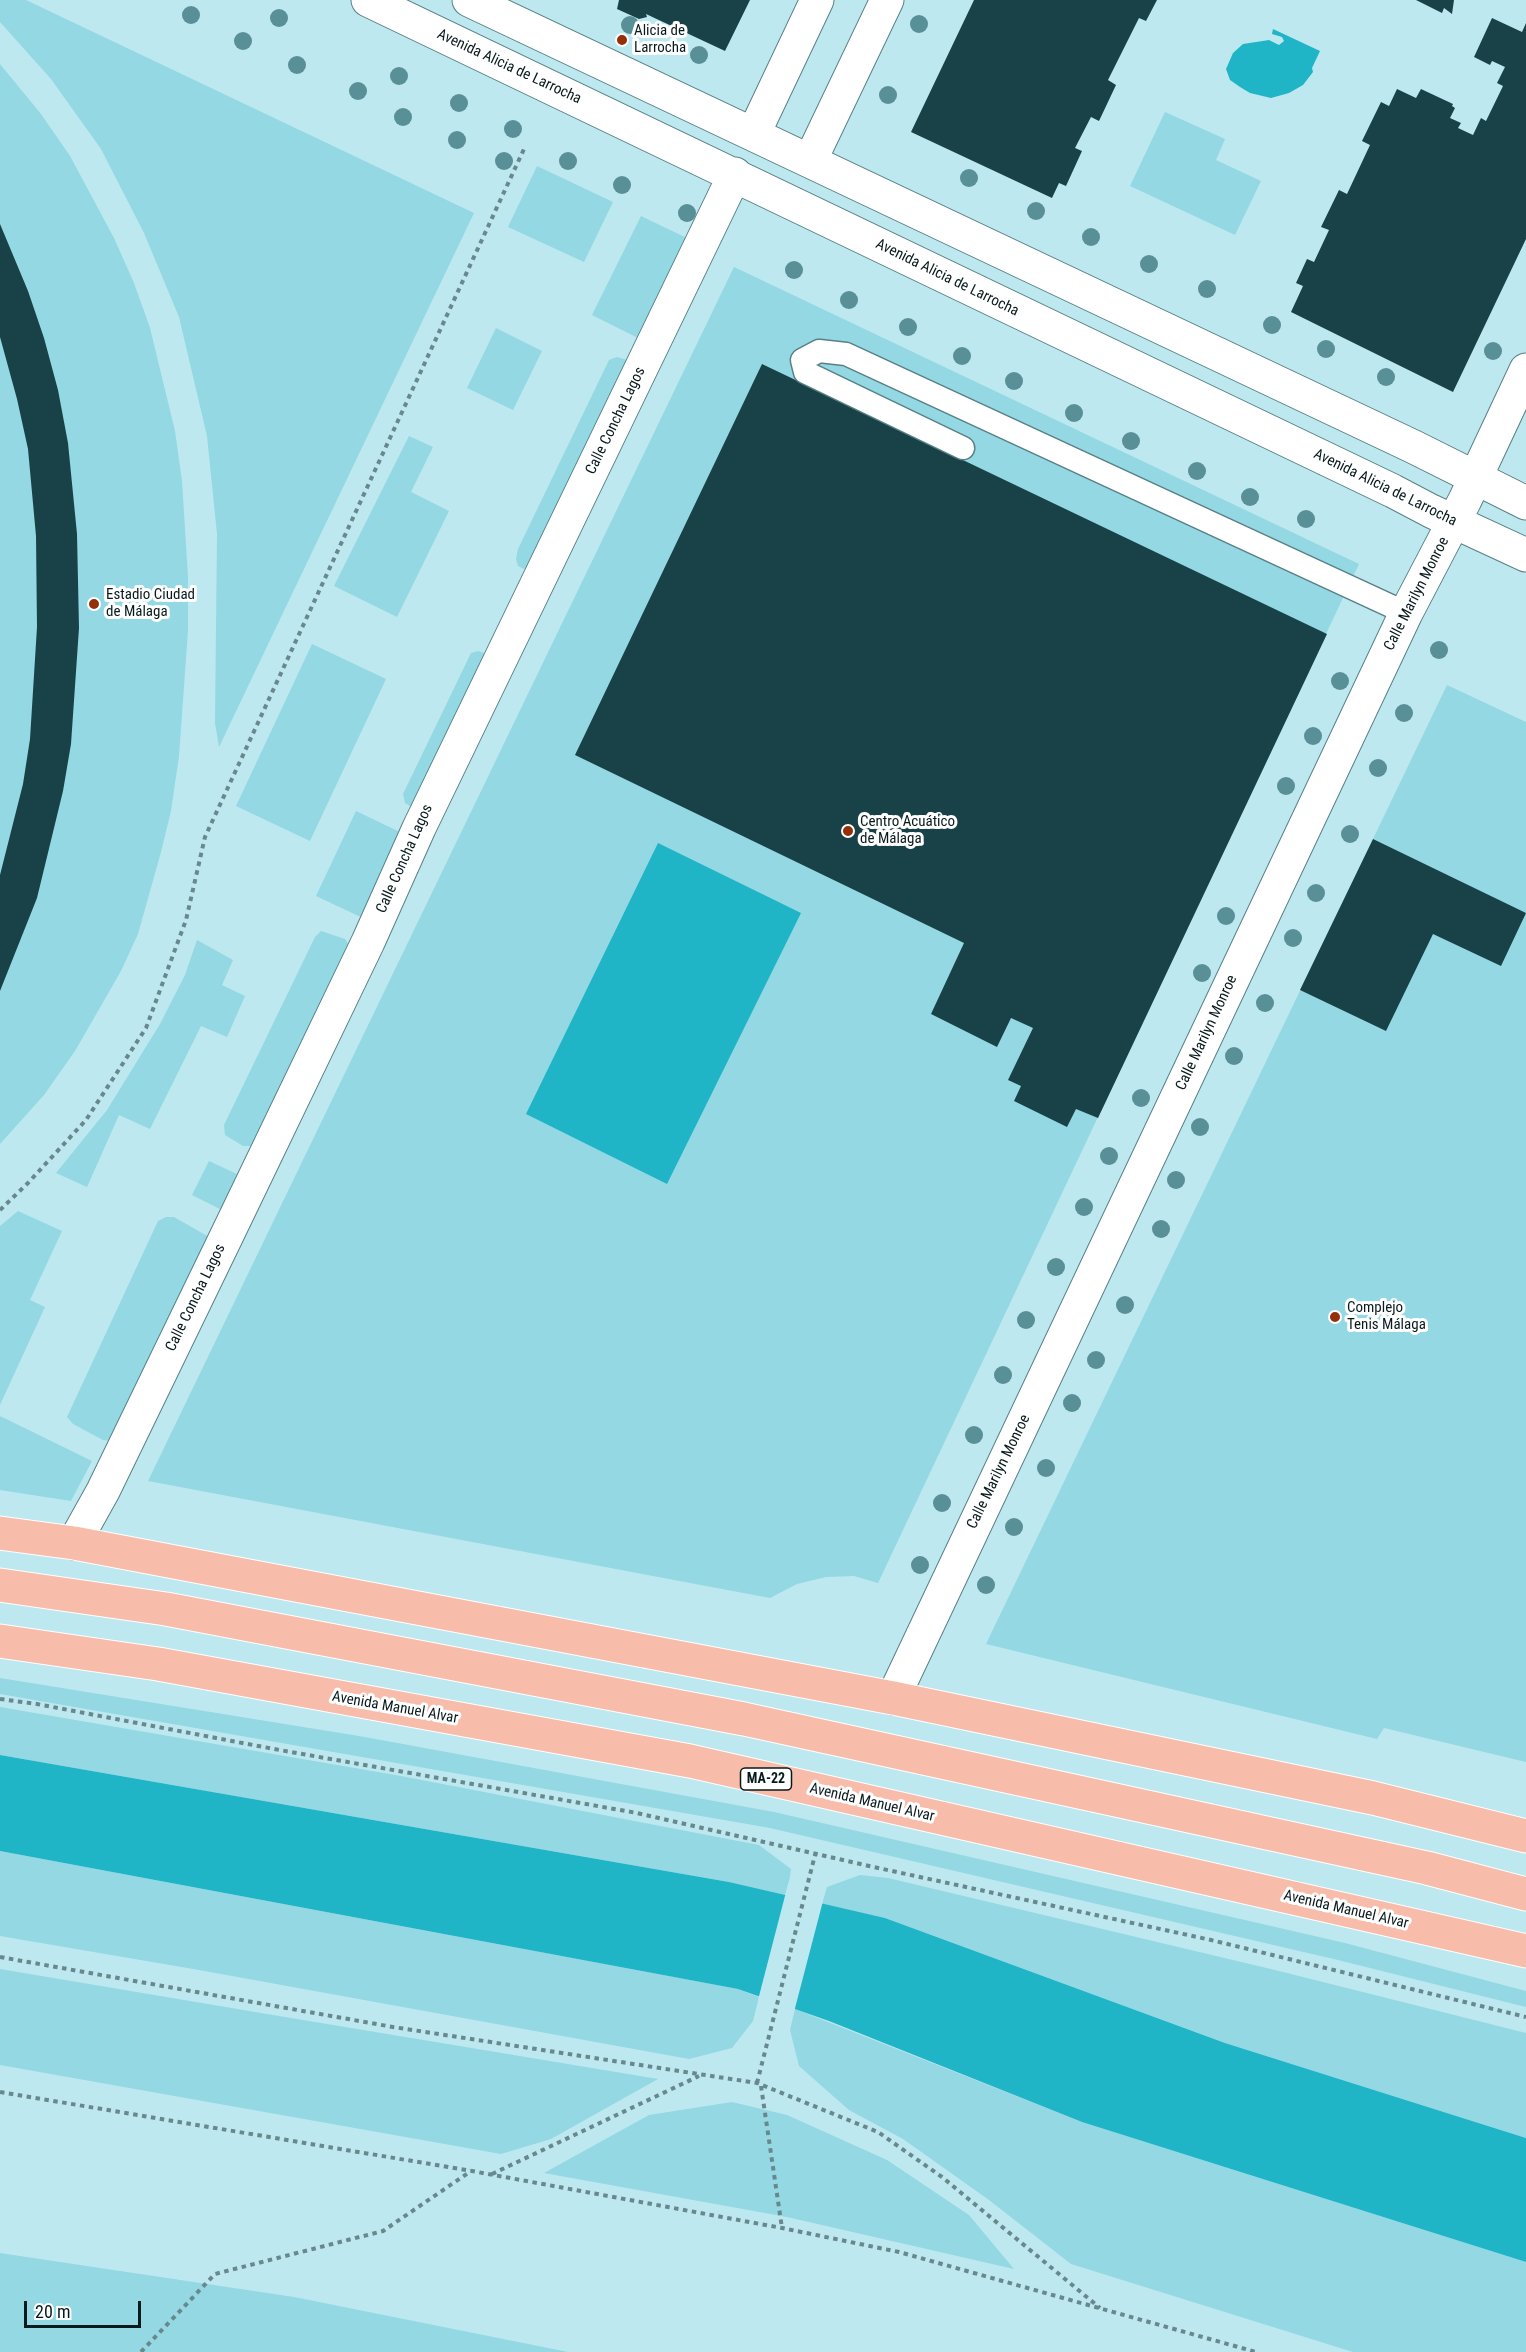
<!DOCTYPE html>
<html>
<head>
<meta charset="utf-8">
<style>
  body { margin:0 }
  #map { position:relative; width:1526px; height:2352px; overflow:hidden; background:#bde8ef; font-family:"Roboto Condensed",sans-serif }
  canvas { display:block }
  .scale { position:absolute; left:24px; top:2301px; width:117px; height:27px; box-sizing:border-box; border:3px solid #091a1d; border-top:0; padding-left:8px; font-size:18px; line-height:21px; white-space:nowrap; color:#091a1d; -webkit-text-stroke:4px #fff; paint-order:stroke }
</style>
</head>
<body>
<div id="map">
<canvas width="1526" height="2352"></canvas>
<div class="scale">20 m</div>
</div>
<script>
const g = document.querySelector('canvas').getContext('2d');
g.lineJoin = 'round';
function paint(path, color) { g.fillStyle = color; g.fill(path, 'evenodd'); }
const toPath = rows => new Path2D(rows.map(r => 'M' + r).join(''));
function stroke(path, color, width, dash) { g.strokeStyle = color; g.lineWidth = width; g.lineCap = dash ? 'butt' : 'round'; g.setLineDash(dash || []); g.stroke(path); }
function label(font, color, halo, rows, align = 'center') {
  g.font = font + ' "Roboto Condensed",sans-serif'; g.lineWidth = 6; g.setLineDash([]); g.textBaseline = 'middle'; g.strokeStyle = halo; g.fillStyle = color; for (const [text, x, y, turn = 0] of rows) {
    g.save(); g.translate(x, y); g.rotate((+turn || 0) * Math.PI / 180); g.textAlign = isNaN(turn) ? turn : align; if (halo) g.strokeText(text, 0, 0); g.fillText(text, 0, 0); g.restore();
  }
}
paint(toPath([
  [0,0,26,0,474,213,219,747,215,723,217,534,207,436,179,317,144,233,101,149,51,79,0,22],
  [0,64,41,114,70,156,114,238,134,283,150,328,175,431,182,481,188,577,188,630,179,756,171,811,161,852,138,934,121,971,75,1051,44,1095,0,1144],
  [1165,112,1225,139,1216,160,1261,181,1235,235,1130,186],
  [537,166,613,202,584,262,508,227],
  [641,216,691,240,642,340,592,315],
  [734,267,1359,564,878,1583,854,1576,826,1577,797,1584,770,1598,148,1481],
  [496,328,542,351,513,410,467,388],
  [617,357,627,360,628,374,533,567,524,569,518,566,516,559,518,549,609,360],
  [409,436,433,447,411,492,449,511,397,617,334,586],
  [312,644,386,679,310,841,236,806],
  [478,651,484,653,489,660,412,807,405,803,403,794,471,653],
  [1447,685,1526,722,1526,1762,1384,1728,1377,1739,986,1644],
  [356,811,404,834,365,919,316,896],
  [321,931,345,939,350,947,253,1146,243,1146,225,1135,224,1125,315,937],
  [197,940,233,960,222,985,245,996,227,1037,201,1026,150,1129,119,1115,87,1187,56,1173,107,1110,160,1024,185,975],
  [209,1161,239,1175,222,1210,192,1195],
  [18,1211,62,1231,30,1300,45,1307,0,1405,0,1226],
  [166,1217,174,1217,209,1237,110,1441,103,1440,73,1424,67,1417,158,1221],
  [0,1416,92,1461,71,1501,0,1490],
  [0,1678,359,1736,774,1812,1345,1943,1526,1991,1526,2007,1338,1960,770,1828,0,1694],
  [0,1707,401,1776,759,1845,791,1869,790,1877,785,1895,729,1882,0,1755],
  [0,1851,738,1989,759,1997,753,2021,732,2048,689,2059,199,1970,0,1936],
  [860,1875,888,1878,1275,1970,1526,2033,1526,2138,1225,2043,885,1918,822,1904,827,1887],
  [0,1969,273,2015,658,2079,551,2139,501,2154,0,2065],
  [795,2009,1082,2122,1526,2262,1526,2352,1353,2352,1071,2264,989,2200,903,2139,849,2110,799,2066,790,2030],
  [732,2102,787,2115,887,2160,969,2215,1014,2269,787,2217,544,2173,649,2115],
  [0,2253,294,2297,568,2352,0,2352]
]), '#93d8e3');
paint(toPath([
  [1273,29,1320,51,1312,68,1313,72,1303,85,1289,93,1271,98,1250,93,1240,87,1230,80,1226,69,1233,53,1243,44,1269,40,1279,45,1284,41,1282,37,1272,34],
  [658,843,801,913,667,1184,526,1114],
  [0,1755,729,1882,885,1918,1225,2043,1526,2138,1526,2262,1082,2122,829,2021,738,1989,0,1851]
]), '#20b4c7');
paint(toPath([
  [786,1892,823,1901,794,2012,758,2000]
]), '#bde8ef');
paint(toPath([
  [619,0,750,0,725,51,646,14,647,17,639,19,617,9],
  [974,0,1157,0,1146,21,1139,18,1108,80,1116,85,1099,121,1091,117,1075,148,1082,151,1066,186,1059,183,1052,198,911,132],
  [1416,0,1454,0,1452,14,1444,8,1442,13],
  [1492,18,1522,32,1526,23,1526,239,1453,392,1291,312,1303,286,1296,283,1307,259,1314,262,1329,230,1321,227,1339,190,1347,194,1370,145,1362,141,1381,102,1389,106,1397,89,1416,98,1421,89,1453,104,1452,106,1455,108,1450,118,1461,123,1458,128,1473,135,1481,118,1486,121,1503,86,1497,83,1505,67,1492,61,1490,65,1474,57],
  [0,224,28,291,44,338,58,390,68,443,77,534,79,628,71,744,63,791,37,898,0,991,0,875,23,784,30,739,37,627,36,536,28,449,17,399,0,337],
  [762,364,1327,634,1098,1118,1076,1109,1067,1127,1014,1101,1021,1086,1008,1080,1033,1028,1011,1018,997,1047,931,1014,964,943,575,755],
  [1373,839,1526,913,1501,966,1433,934,1386,1031,1300,990]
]), '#194248');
const service = toPath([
  [963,448,805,372,802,360,819,351,846,354,1406,613]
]);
const minor = toPath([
  [368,0,1393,491,1431,511,1526,555],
  [469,0,1414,447,1526,503],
  [754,133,817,0],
  [810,161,887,0],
  [74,1543,103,1491,228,1233,368,942,419,828,735,174],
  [893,1698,1406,613,1465,500,1526,370]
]);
const primary = toPath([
  [0,1533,74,1543,893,1698,1373,1798,1526,1836],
  [0,1585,166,1609,744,1719,1427,1868,1526,1894],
  [0,1641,158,1664,690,1761,1526,1951]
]);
stroke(service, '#588187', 25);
stroke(minor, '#588187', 35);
stroke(primary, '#fff', 35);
stroke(toPath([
  [0,1210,28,1183,86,1120,146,1028,186,920,205,837,524,149],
  [0,1699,37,1704,274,1749,637,1813,869,1866,1211,1940,1526,2017],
  [0,1957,393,2027,757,2083,878,2132,942,2177,1100,2308],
  [757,2083,815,1855],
  [761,2086,782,2228],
  [0,2092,472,2171,782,2228,899,2252,1256,2352],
  [492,2174,699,2076],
  [141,2352,215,2274,383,2231,471,2171]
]), '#69888d', 4, [4.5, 4.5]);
stroke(service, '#fff', 22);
stroke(minor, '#fff', 33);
stroke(primary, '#f8bcaa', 33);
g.fillStyle = '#598f96';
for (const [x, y] of [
  [191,15],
  [279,18],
  [919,24],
  [630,25],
  [243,41],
  [699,55],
  [297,65],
  [399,76],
  [358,91],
  [888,95],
  [459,103],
  [403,117],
  [513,129],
  [457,140],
  [504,161],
  [568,161],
  [969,178],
  [622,185],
  [1036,211],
  [687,213],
  [1091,237],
  [1149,264],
  [794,270],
  [1207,289],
  [849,300],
  [1272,325],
  [908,327],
  [1326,349],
  [1493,351],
  [962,356],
  [1386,377],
  [1014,381],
  [1074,413],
  [1131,441],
  [1197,471],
  [1250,497],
  [1306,519],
  [1439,650],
  [1340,681],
  [1404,713],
  [1313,736],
  [1378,768],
  [1286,786],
  [1350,834],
  [1316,893],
  [1226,916],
  [1293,938],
  [1202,973],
  [1265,1003],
  [1234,1056],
  [1141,1098],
  [1200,1127],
  [1109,1156],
  [1176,1180],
  [1084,1207],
  [1161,1229],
  [1056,1267],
  [1125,1305],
  [1026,1320],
  [1096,1360],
  [1003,1375],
  [1072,1403],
  [974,1435],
  [1046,1468],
  [942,1503],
  [1014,1527],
  [920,1565],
  [986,1585]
]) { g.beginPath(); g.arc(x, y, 9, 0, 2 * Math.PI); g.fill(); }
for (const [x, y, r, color] of [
  [622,40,6,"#952f08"],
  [94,604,6,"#952f08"],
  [848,831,6,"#952f08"],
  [1335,1317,6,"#952f08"]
]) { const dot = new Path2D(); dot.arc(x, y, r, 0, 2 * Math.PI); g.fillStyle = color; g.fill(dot); stroke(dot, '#fff', 2); }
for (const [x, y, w] of [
  [766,1779,51]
]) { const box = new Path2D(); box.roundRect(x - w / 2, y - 11, w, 22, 4.5); g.fillStyle = '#fff'; g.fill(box); stroke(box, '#091a1d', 1.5); }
label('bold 14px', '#091a1d', null, [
  ["MA-22",766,1779]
]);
label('15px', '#091a1d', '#fff', [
  ["Alicia de",634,31],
  ["Larrocha",634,48],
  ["Estadio Ciudad",106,595],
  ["de Málaga",106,612],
  ["Centro Acuático",860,822],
  ["de Málaga",860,839],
  ["Complejo",1347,1308],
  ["Tenis Málaga",1347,1325]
], 'left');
label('15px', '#091a1d', '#fff', [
  ["Avenida Alicia de Larrocha",509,67,25],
  ["Avenida Alicia de Larrocha",947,278,26],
  ["Calle Concha Lagos",616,421,-64],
  ["Avenida Alicia de Larrocha",1385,488,26],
  ["Calle Marilyn Monroe",1417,594,-63],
  ["Calle Concha Lagos",405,859,-66],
  ["Calle Marilyn Monroe",1207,1033,-65],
  ["Calle Concha Lagos",196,1298,-64],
  ["Calle Marilyn Monroe",999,1472,-64],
  ["Avenida Manuel Alvar",395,1708,10],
  ["Avenida Manuel Alvar",872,1803,13],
  ["Avenida Manuel Alvar",1346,1910,13]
]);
</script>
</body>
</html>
